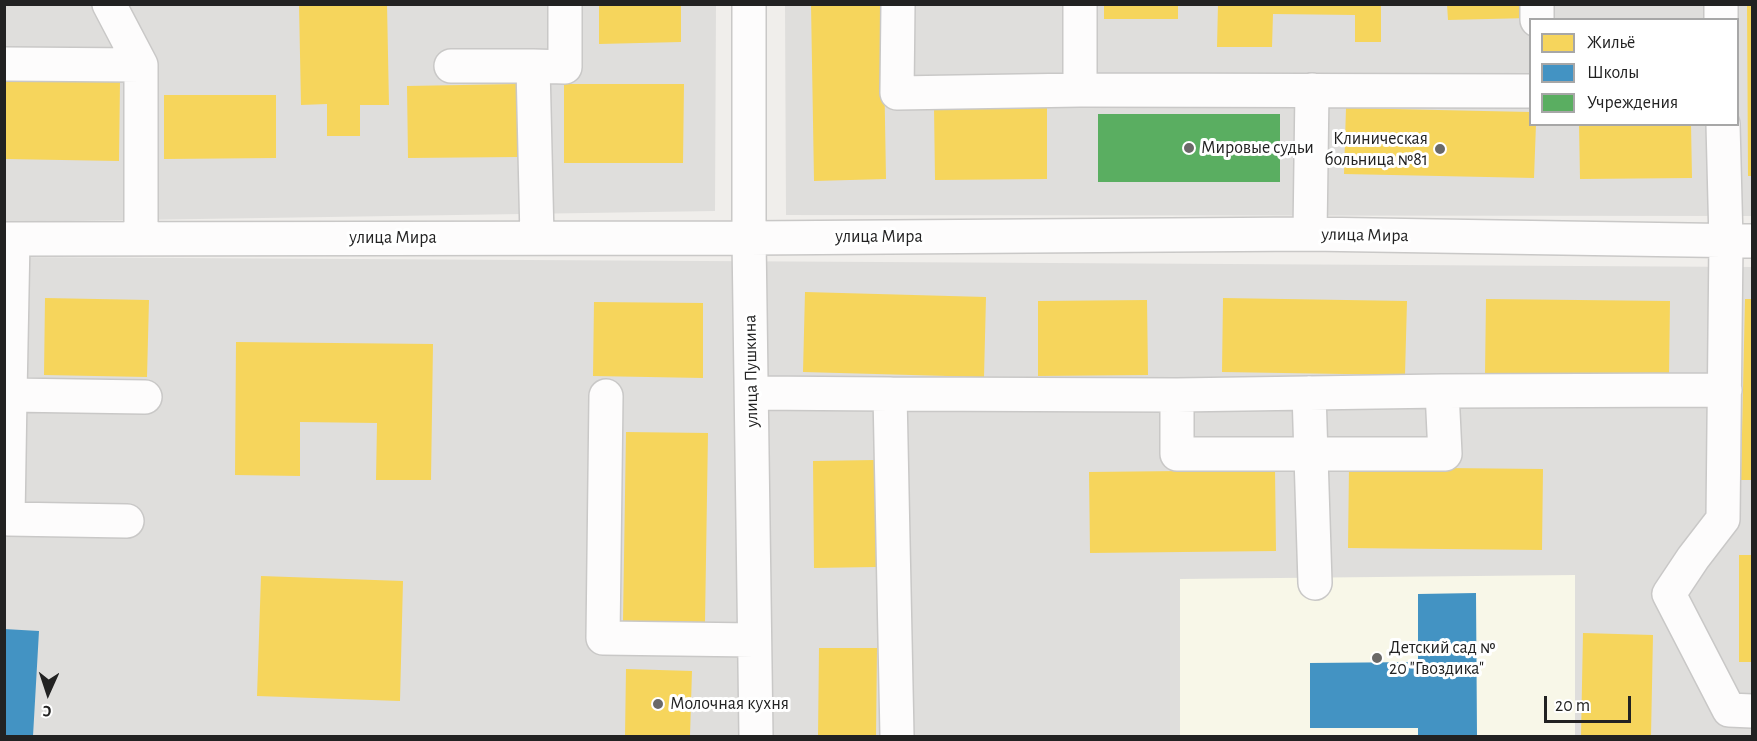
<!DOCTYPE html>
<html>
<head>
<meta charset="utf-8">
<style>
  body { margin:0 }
  #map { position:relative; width:1757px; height:741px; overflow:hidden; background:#f0eeeb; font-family:"Alegreya Sans",sans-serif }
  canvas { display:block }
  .frame { position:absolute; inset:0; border:6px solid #222; pointer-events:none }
  .legend { position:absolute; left:1529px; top:18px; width:210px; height:108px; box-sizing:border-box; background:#fff; border:2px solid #a7a7a7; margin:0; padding:8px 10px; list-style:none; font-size:18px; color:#222 }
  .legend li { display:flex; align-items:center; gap:12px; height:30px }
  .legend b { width:30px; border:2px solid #a7a7a7 }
  .north { position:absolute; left:18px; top:663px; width:60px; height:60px; -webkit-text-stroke:4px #fff; paint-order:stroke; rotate:183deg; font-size:16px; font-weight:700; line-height:24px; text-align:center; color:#222 }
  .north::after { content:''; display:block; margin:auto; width:21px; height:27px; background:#222; clip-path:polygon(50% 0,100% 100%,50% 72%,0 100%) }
  .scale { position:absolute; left:1544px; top:696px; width:87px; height:27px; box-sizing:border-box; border:3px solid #222; border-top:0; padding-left:8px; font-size:18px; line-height:21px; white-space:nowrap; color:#222; -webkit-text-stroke:4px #fff; paint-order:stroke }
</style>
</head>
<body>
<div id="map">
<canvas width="1757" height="741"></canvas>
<div class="frame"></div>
<ul class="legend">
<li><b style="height:16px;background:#f6d55c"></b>Жильё</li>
<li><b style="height:16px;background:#4393c3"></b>Школы</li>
<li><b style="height:16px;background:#5aae61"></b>Учреждения</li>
</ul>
<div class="north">С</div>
<div class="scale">20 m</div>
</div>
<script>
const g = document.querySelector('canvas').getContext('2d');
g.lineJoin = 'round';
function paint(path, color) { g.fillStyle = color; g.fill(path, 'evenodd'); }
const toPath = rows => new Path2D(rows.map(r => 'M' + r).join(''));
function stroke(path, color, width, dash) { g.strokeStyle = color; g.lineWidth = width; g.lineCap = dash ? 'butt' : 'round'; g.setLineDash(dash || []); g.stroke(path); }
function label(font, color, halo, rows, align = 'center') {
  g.font = font + ' "Alegreya Sans",sans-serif'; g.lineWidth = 6; g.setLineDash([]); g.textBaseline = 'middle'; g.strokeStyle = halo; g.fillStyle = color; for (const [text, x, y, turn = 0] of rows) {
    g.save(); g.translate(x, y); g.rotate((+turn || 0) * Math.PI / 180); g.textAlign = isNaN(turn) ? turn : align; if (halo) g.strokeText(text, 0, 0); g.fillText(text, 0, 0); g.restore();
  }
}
paint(toPath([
  [4,5,716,5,715,211,5,222],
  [785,5,1752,5,1752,216,786,215],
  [1530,20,1738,20,1738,124,1530,124],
  [4,257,1752,267,1752,736,5,736]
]), '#dfdedc');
paint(toPath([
  [1575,575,1575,736,1180,736,1180,579]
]), '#f8f7e8');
paint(toPath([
  [299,4,387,4,389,105,360,105,360,136,327,136,327,104,301,105],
  [599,4,681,4,681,42,599,44],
  [811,4,883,4,886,179,814,181],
  [1104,4,1178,4,1178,19,1104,19],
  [1218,4,1381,4,1381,42,1355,42,1355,15,1273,14,1272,47,1217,47],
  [1447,4,1529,4,1529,18,1448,20],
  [1747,4,1752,4,1752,176,1748,176],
  [5,80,120,81,119,161,5,159],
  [517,84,518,157,408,158,407,86],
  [564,84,684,84,683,163,564,163],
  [164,95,276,95,276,158,164,159],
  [1047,105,1047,179,935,180,934,107],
  [1346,108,1530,112,1530,124,1536,124,1534,178,1344,174],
  [1579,124,1691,124,1692,178,1580,179],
  [805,292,986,297,984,377,803,372],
  [45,298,149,300,147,377,44,375],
  [1223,298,1407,301,1405,375,1222,372],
  [1486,299,1670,301,1669,376,1485,374],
  [1745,299,1752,299,1752,480,1741,480],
  [1147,300,1148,375,1038,376,1038,301],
  [594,302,703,303,703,378,593,376],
  [236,342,433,344,431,480,376,480,377,423,300,422,300,476,235,475],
  [626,432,708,433,705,622,623,621],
  [875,460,876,567,814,568,813,461],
  [1349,467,1543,469,1542,550,1348,548],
  [1275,470,1276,551,1090,553,1089,472],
  [1739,555,1752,555,1752,662,1739,662],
  [261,576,403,581,400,701,257,696],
  [1583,633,1653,635,1651,736,1581,736],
  [819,648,877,648,876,736,818,736],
  [626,669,692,671,690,736,625,736]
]), '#f6d55c');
paint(toPath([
  [1476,593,1477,736,1418,736,1418,728,1310,728,1310,663,1418,662,1418,594],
  [4,629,39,631,33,736,4,736]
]), '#4393c3');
paint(toPath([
  [1098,114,1280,114,1280,182,1098,182]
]), '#5aae61');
const minor = toPath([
  [109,4,141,65],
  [749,4,749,238,756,736],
  [898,4,897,93,1080,90,1530,91],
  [1080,4,1080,90],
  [1537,4,1537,20],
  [1721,4,1721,20],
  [4,64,141,65,141,238],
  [451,66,533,66],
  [1723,124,1726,241,1723,519,1693,558,1669,594,1729,710,1752,711],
  [1310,234,1312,90],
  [537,238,533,66,565,67,565,4],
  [4,239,749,238,1310,234,1752,241],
  [1442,391,1725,390],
  [752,393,890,394,897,736],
  [1309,393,1315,583],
  [890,394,1177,395,1442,391,1445,454,1177,454,1177,395],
  [10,395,13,239],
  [606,396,603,638,754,640],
  [127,521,8,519,10,395,145,397]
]);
stroke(minor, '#c9c8c7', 36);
stroke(minor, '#fdfcfc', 33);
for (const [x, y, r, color] of [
  [1189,148,6,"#6a6968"],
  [1440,149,6,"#6a6968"],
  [1377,658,6,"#6a6968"],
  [658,704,6,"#6a6968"]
]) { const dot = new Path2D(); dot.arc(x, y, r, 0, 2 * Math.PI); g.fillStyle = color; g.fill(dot); stroke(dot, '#fff', 2); }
label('18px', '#222', '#fff', [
  ["Клиническая",1428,139,"right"],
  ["больница №81",1428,160,"right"],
  ["Мировые судьи",1201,148],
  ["Детский сад №",1389,648],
  ["20 \"Гвоздика\"",1389,669],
  ["Молочная кухня",670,704]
], 'left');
label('18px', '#222', '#fff', [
  ["улица Мира",1365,235,1],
  ["улица Мира",879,237],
  ["улица Мира",393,238],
  ["улица Пушкина",751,371,-91]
]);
</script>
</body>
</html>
